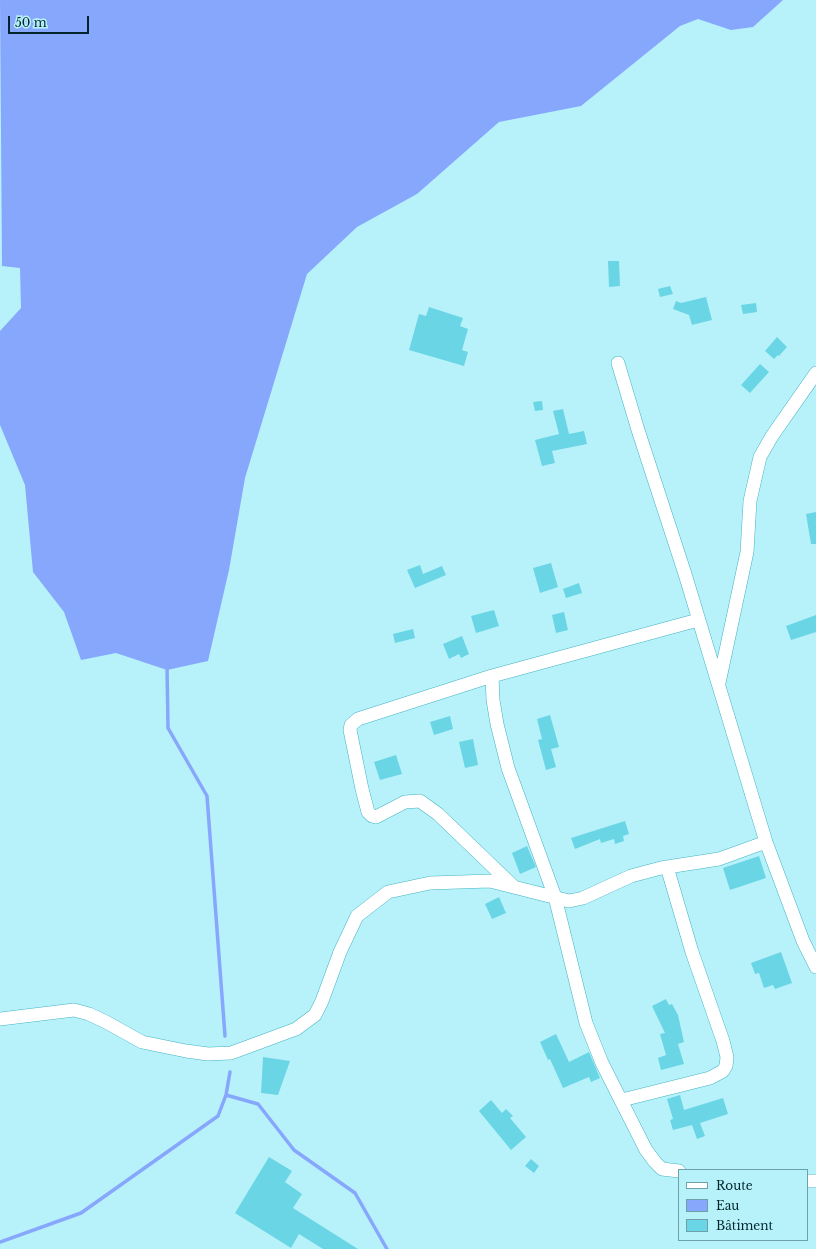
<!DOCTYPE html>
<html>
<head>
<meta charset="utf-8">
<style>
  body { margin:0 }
  #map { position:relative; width:816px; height:1249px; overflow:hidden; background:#b7f2fb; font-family:"Libre Baskerville",serif }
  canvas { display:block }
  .legend { position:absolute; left:678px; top:1169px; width:130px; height:72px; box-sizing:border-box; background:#b7f2fb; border:1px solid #6ea0a7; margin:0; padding:5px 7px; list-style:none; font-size:12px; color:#01252a }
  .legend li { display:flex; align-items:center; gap:8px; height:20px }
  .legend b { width:20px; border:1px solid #6ea0a7 }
  .scale { position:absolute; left:8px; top:16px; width:81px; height:18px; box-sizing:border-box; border:2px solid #01252a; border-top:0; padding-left:5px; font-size:12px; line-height:14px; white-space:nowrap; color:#01252a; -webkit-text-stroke:3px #b7f2fb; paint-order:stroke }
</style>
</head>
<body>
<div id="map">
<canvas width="816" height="1249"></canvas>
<ul class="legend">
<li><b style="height:5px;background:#fff"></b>Route</li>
<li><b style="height:11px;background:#87a7fc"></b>Eau</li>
<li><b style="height:11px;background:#6ad5e4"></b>Bâtiment</li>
</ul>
<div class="scale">50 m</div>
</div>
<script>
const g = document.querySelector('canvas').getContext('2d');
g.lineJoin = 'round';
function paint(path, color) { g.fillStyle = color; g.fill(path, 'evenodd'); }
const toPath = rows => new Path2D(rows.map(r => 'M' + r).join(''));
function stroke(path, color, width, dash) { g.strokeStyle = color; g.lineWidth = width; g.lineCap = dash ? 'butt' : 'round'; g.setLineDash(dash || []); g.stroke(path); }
paint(toPath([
  [0,0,783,0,753,27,731,30,698,19,680,26,581,106,499,122,417,194,357,227,307,274,245,478,229,570,208,661,167,670,116,653,81,660,64,612,33,572,25,485,0,425,0,331,21,308,20,268,2,266]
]), '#87a7fc');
stroke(toPath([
  [167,667,168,728,207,796,225,1036],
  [226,1095,258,1104,294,1150,355,1193,387,1249],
  [0,1242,81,1213,218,1116,226,1095,230,1072]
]), '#87a7fc', 3.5);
paint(toPath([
  [608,261,619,261,620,286,609,287],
  [670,286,673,294,660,297,658,289],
  [706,297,712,320,692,325,689,315,673,309,676,301,681,303],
  [756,303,757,312,743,314,741,305],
  [429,307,463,318,460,326,468,329,462,350,468,352,464,366,409,350,419,314,426,316],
  [777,337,787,347,779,356,778,355,774,359,765,351],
  [760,364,769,372,750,393,741,385],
  [542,401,543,410,535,411,533,402],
  [563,409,569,434,584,431,587,444,552,451,555,463,542,466,535,440,559,434,553,411],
  [816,512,816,544,811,544,806,514],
  [551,563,558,587,540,593,533,568],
  [420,565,423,574,442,566,446,575,415,588,407,570],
  [579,583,582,593,566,598,563,589],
  [494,610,499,626,476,633,471,616],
  [564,612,568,630,556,633,552,615],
  [816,615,816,632,791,640,786,626],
  [413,629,415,638,395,643,393,634],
  [462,636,469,654,461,658,459,654,449,659,443,644],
  [550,715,559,747,551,749,556,767,546,770,538,740,542,739,537,719],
  [450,716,453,729,434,735,430,722],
  [473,739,478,765,465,768,459,742],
  [396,755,402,774,380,780,374,762],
  [625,821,629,834,623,836,624,841,615,844,614,839,601,843,600,839,575,849,571,838],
  [527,846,536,867,520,874,512,853],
  [759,856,766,878,730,890,723,868],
  [499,897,506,913,492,919,485,904],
  [781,952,792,983,775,989,773,985,764,988,759,973,755,974,751,963],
  [666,999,669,1005,672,1004,678,1015,684,1042,678,1044,684,1064,661,1070,658,1058,666,1055,660,1034,665,1033,652,1006],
  [556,1034,569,1062,589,1052,600,1078,591,1082,589,1077,563,1088,550,1059,548,1060,540,1042],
  [263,1057,290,1061,278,1095,261,1093],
  [680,1095,684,1110,723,1098,728,1114,700,1123,705,1136,697,1139,692,1125,673,1130,670,1120,673,1119,667,1099],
  [491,1100,502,1113,506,1109,513,1116,510,1118,526,1137,511,1150,479,1111],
  [269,1157,292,1171,285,1182,302,1194,293,1208,358,1249,323,1249,299,1234,291,1248,235,1213],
  [531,1159,539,1166,534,1173,525,1166]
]), '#6ad5e4');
const street = toPath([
  [618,363,638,430,685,574,766,842,803,941,816,967],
  [492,676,358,719,351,725,350,730,362,789,368,812,372,816,376,817,405,802,420,801,438,814,513,886],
  [719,683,747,552,750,501,760,457,772,436,816,373],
  [0,1019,74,1010,89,1014,106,1022,142,1042,186,1051,208,1054,231,1053,296,1029,315,1015,322,1001,340,952,357,916,388,892,430,883,490,881,569,901,583,898,631,876,661,868,719,859,766,842],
  [622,1100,710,1078,723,1071,726,1066,727,1057,723,1041,692,952,667,867],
  [679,1171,662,1169,655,1162,646,1150,602,1063,586,1023,555,897,508,768,497,724,493,700,492,676,698,620],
  [807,1181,816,1181]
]);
stroke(street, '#44b3c2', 14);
stroke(street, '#fff', 13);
</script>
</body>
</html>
